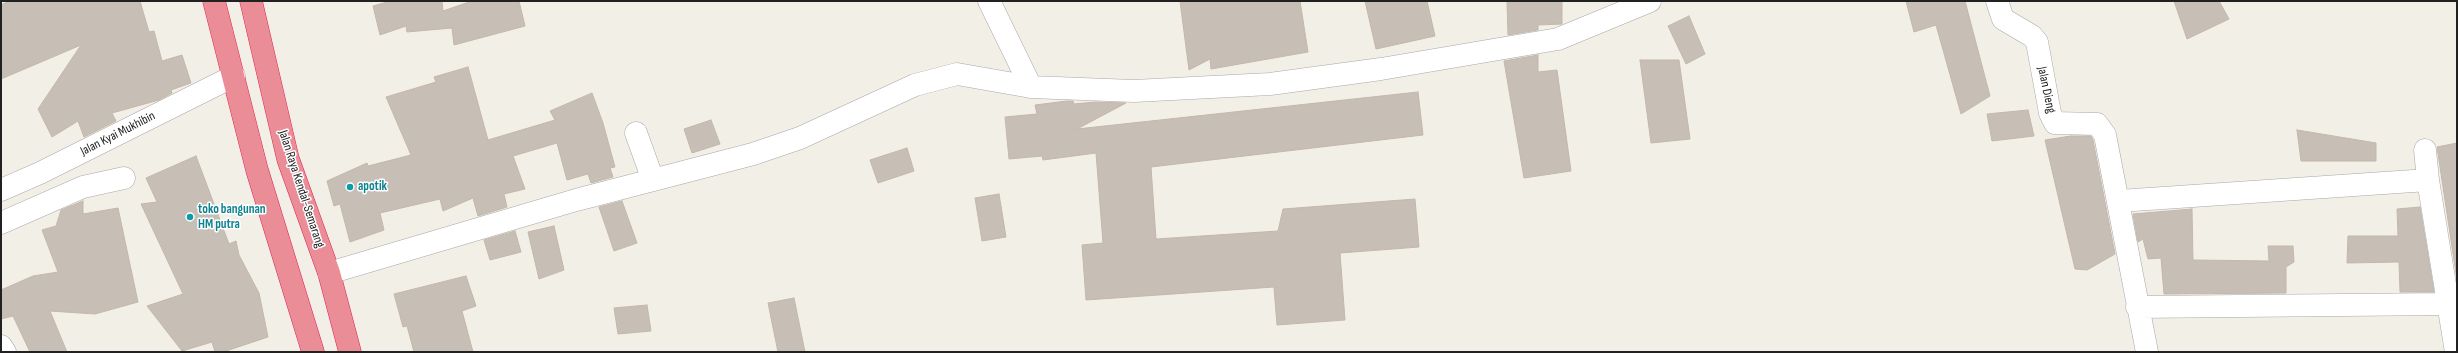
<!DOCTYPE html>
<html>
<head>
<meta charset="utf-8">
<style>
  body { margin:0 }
  #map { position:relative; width:2458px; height:353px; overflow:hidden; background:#f2efe7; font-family:"Sofia Sans Condensed",sans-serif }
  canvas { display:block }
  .frame { position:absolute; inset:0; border:2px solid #212121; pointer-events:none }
</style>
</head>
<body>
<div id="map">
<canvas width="2458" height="353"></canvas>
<div class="frame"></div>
</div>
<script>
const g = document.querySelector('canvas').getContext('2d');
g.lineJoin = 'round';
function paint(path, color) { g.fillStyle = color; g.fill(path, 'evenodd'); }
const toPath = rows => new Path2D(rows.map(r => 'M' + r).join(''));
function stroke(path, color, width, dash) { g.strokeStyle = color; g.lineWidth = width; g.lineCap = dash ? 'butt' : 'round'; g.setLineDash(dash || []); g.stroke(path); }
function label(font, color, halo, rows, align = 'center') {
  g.font = font + ' "Sofia Sans Condensed",sans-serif'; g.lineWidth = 3; g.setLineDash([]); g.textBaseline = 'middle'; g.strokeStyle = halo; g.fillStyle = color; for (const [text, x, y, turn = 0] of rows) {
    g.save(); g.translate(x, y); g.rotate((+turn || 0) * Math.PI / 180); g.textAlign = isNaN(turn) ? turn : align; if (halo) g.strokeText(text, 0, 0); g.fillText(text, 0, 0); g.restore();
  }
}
const building = toPath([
  [9,1,140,1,149,32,154,31,162,61,182,55,191,83,171,90,172,93,159,100,112,113,116,121,84,137,78,121,52,137,38,109,81,45,1,79,1,5,9,1],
  [391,1,442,1,443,11,472,1,519,1,525,26,454,45,452,28,407,32,406,26,380,35,373,6,391,1],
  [1180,1,1300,1,1308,52,1211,69,1210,59,1189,70,1180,1],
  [1365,1,1427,1,1435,36,1376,49,1365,1],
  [1507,1,1562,1,1562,24,1538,25,1538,30,1508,35,1507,1],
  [1906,1,1965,1,1990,96,1961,114,1936,25,1914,32,1906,1],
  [2174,1,2219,1,2229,19,2187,39,2174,1],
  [1689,16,1705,54,1686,64,1668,26,1689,16],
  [1538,55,1538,72,1557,70,1571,171,1524,178,1504,61,1538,55],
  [1640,60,1679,60,1690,139,1651,143,1640,60],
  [468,67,488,140,555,120,550,111,592,93,603,123,615,167,610,168,613,177,591,183,588,174,567,180,557,143,513,156,525,189,504,194,507,207,478,216,473,198,443,211,440,199,380,213,384,230,350,242,340,204,334,206,327,181,367,163,368,166,411,155,386,97,436,82,434,77,468,67],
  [1418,92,1423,135,1151,167,1156,239,1278,231,1283,209,1415,199,1419,247,1340,253,1345,320,1277,325,1274,287,1086,300,1082,245,1103,243,1096,153,1043,160,1042,156,1009,159,1005,117,1037,114,1035,105,1067,101,1073,101,1074,104,1095,102,1126,103,1077,129,1418,92],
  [2028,110,2034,136,1992,141,1987,114,2028,110],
  [711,120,720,144,692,153,684,129,711,120],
  [2297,130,2376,143,2376,161,2301,161,2297,130],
  [2071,136,2091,136,2093,140,2115,254,2087,270,2075,269,2045,140,2071,136],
  [2457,143,2457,280,2437,147,2457,143],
  [907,148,914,171,878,183,870,160,907,148],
  [196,156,229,244,236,241,239,255,259,293,268,337,223,352,215,352,212,342,182,351,147,306,183,294,141,204,157,202,146,178,196,156],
  [999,194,1006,237,982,241,975,198,999,194],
  [83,201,83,214,118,208,138,302,95,314,50,311,67,352,30,352,13,316,1,319,1,290,33,276,58,272,42,230,56,226,61,210,83,201],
  [622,201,637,243,614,251,599,207,622,201],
  [2420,207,2434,292,2400,292,2399,262,2347,263,2348,236,2398,236,2397,209,2420,207],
  [2192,209,2193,260,2269,261,2268,246,2293,246,2294,262,2286,267,2286,293,2164,294,2161,258,2148,259,2143,239,2138,242,2133,214,2192,209],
  [554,226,564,270,539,279,528,232,554,226],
  [515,231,521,252,490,260,484,240,515,231],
  [466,276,476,306,462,311,473,352,414,352,407,326,403,327,394,294,466,276],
  [794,298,805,352,778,352,768,303,794,298],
  [647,305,651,331,618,334,614,308,647,305]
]);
paint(building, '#c7beb6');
stroke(building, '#c4b7a9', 1);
const minor = toPath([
  [989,1,1031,87],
  [1997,1,2003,19,2032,36,2037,42,2050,113,2055,123,2097,124,2105,135,2147,352],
  [636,133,653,180],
  [2425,150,2428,180],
  [1,190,40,173,234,76],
  [2119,201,2428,180,2456,352],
  [1,223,83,187,124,178],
  [329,273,576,200,753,154,800,138,915,85,957,74,1031,87,1134,91,1270,84,1381,69,1558,39,1650,1],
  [2137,307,2447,304],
  [1,346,5,352]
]);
const highway = toPath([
  [214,1,257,170,313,352],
  [251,1,288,159,329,273,350,352]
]);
stroke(minor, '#a8a8a8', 23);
stroke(highway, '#e22254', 23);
stroke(minor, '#fff', 22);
stroke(highway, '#eb8d97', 22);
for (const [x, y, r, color] of [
  [350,187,4,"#0f9aa8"],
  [190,217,4,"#0f9aa8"]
]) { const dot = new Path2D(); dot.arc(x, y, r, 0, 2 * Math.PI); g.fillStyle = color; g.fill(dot); stroke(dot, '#fff', 1.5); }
label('13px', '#212121', '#fff', [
  ["Jalan Dieng",2046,90,78],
  ["Jalan Kyai Mukhibin",118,134,-27],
  ["Jalan Raya Kendal-Semarang",301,189,72]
]);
label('bold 13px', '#0d838f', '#fff', [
  ["apotik",358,187],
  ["toko bangunan",198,210],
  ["HM putra",198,225]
], 'left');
</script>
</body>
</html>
